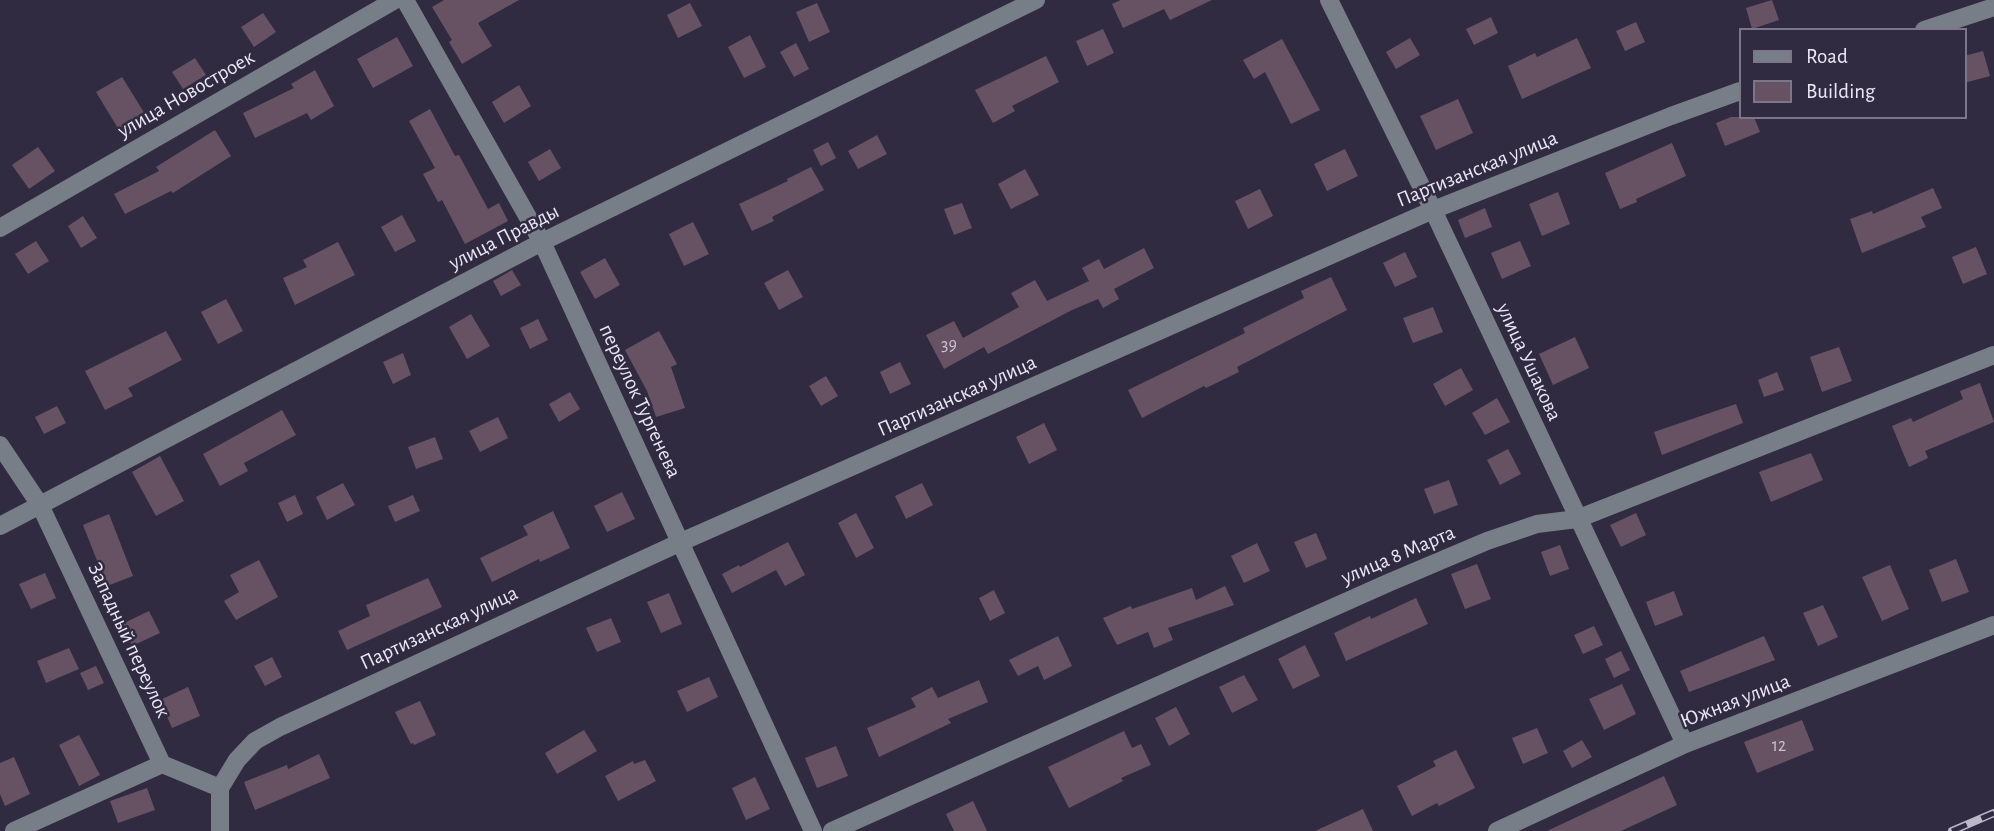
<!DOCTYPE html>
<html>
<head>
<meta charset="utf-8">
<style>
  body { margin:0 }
  #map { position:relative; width:1994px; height:831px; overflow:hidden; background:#312b41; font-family:"Alegreya Sans",sans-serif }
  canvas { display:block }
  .legend { position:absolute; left:1739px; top:28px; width:228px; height:91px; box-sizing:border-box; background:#312b41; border:2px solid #7b7689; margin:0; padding:9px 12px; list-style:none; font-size:21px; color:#eae7f6 }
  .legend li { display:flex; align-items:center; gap:14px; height:35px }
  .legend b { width:35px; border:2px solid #7b7689 }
</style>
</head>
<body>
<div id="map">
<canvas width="1994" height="831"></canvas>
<ul class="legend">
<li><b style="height:9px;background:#787e88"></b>Road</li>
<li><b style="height:19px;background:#675264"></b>Building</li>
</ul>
</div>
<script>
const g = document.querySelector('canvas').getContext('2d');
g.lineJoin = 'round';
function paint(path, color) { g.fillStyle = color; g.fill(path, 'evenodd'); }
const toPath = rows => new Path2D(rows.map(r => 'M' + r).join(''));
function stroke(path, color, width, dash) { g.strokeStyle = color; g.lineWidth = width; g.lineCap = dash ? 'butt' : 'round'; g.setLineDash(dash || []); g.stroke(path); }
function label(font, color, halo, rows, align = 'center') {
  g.font = font + ' "Alegreya Sans",sans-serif'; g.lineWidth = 5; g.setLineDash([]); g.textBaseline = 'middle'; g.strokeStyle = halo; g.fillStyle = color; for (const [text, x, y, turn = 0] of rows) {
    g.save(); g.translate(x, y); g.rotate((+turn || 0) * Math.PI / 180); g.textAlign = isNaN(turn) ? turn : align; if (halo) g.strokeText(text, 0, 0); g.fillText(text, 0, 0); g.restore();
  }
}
paint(toPath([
  [444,0,519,0,478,23,492,46,462,64,449,42,452,40,432,7],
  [1121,0,1212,0,1170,20,1164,9,1123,28,1112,4],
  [1772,0,1779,20,1752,29,1746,8],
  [690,3,702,26,678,38,667,15],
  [817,3,830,32,809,42,796,12],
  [263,13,276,32,254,47,241,27],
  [1491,17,1498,33,1474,45,1466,29],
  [1636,22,1645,42,1625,51,1616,31],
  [1103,29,1114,53,1087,66,1076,41],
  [750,35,766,67,744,78,728,47],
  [397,37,413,66,373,88,357,59],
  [1410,38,1420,55,1396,69,1386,52],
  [1577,38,1591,68,1522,99,1508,66,1535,53,1537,57],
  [1282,39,1320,110,1291,124,1265,72,1254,79,1243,60],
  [796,43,809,69,794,77,780,52],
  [1983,51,1990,76,1964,83,1964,56],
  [1046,56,1059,82,1012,106,1015,111,993,123,975,90],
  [195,58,206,75,183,89,172,72],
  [315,70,334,106,311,120,307,113,255,138,243,113,294,88,291,84],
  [122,77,145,114,119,130,96,92],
  [519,85,531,106,504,123,492,102],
  [1458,99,1473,133,1436,150,1420,116],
  [430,109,455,156,459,155,488,209,499,203,508,221,465,244,442,200,438,202,423,174,435,168,409,121],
  [1731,117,1754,117,1760,132,1725,146,1716,123],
  [215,130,231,156,173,193,171,191,125,214,114,194,159,171,156,167],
  [877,135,887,154,858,169,848,151],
  [828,142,836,158,821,166,813,150],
  [1672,143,1686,176,1636,199,1637,202,1620,209,1605,173],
  [38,147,55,171,29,189,12,165],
  [550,149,561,168,539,181,528,162],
  [1345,149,1358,176,1327,191,1314,164],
  [811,167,824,190,772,217,774,221,752,231,739,204,788,181,787,179],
  [1025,169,1039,195,1011,209,998,184],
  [1933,188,1942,208,1921,217,1926,227,1862,253,1850,219,1872,211,1873,214],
  [1260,189,1273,216,1248,229,1235,201],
  [1558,192,1570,224,1542,236,1529,204],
  [962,203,972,228,954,235,944,209],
  [1485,208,1492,227,1465,238,1458,220],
  [402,215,416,241,395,252,381,227],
  [83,216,97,238,81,248,68,226],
  [693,222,709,254,684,266,669,234],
  [36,241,49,261,28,274,15,254],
  [1520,241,1531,266,1502,279,1491,253],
  [338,242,355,275,295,305,283,278,307,267,303,260],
  [1976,247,1987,274,1963,284,1952,257],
  [1144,248,1154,268,1114,289,1119,299,1103,308,1098,299,1072,310,988,354,984,347,944,369,926,335,954,321,963,338,1019,307,1011,293,1035,280,1047,301,1089,281,1082,268,1099,259,1104,269],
  [1405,252,1417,277,1395,287,1383,263],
  [605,258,620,285,595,299,580,272],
  [512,270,521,285,501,296,493,281],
  [788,270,803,297,779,310,764,283],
  [1331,277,1347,310,1237,367,1239,372,1206,388,1204,386,1142,418,1128,390,1245,333,1243,328,1304,298,1301,291],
  [226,299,243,331,218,344,201,312],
  [1433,307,1443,332,1413,343,1403,318],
  [471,314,490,346,467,359,449,327],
  [538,319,548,340,530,349,520,328],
  [166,331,182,360,128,388,133,396,105,410,85,371],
  [659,331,677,364,671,367,685,408,656,417,647,391,625,350],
  [1575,337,1589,368,1553,385,1539,354],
  [1839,347,1852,381,1822,392,1810,357],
  [403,353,411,375,393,384,383,362],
  [900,362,911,384,890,394,880,372],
  [1461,368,1473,390,1445,406,1433,384],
  [1777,372,1784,390,1764,397,1758,380],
  [826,376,838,396,821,406,809,386],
  [1980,383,1994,422,1925,451,1928,458,1909,467,1892,426,1911,418,1913,422,1963,399,1960,391],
  [570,392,580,409,559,422,549,404],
  [1497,398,1510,422,1485,435,1472,413],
  [1736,404,1743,423,1662,455,1654,432],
  [57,406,66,423,44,434,35,417],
  [282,410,296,435,244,463,248,471,220,486,203,454],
  [498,417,508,438,480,452,469,431],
  [1044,423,1057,450,1029,464,1016,437],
  [435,437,443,459,416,469,408,447],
  [1508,449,1521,474,1500,485,1487,460],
  [1811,453,1823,480,1771,502,1759,472],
  [160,456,184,501,156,516,132,472],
  [1449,480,1458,505,1434,514,1424,489],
  [343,483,355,505,327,520,316,497],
  [922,483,933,505,906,519,895,496],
  [622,492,635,519,607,532,594,506],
  [295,495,303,514,287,522,278,503],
  [413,495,420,511,395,522,388,506],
  [553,511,570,548,540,562,539,559,492,582,480,558,528,535,523,526],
  [856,513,874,548,856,558,838,523],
  [1636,513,1646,535,1621,547,1610,525],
  [109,514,133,576,107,586,83,525],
  [1316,533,1327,559,1306,568,1294,542],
  [788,542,805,575,785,586,776,570,732,593,722,574,739,565,740,567],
  [1257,543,1270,571,1244,583,1231,556],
  [1560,545,1569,569,1550,576,1541,552],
  [1956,559,1969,592,1942,602,1929,570],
  [259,560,278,597,236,620,224,601,239,592,230,575],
  [1477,564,1491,599,1465,609,1451,574],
  [1890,565,1909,609,1882,621,1862,577],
  [45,573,56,598,31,609,19,584],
  [428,578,442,607,347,650,338,631,370,616,366,605],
  [1225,586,1234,605,1168,628,1173,640,1154,648,1148,632,1117,645,1103,618,1131,606,1132,609,1192,588,1196,600],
  [994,590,1005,613,990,621,979,598],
  [1674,591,1683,615,1655,626,1646,602],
  [669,593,682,624,661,633,647,602],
  [1416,598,1428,624,1346,661,1334,633,1370,616,1371,619],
  [1823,605,1838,637,1818,646,1803,613],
  [149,611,160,633,132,646,122,624],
  [611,618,621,642,597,652,586,628],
  [1594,626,1603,645,1583,654,1574,635],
  [1058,636,1072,666,1044,680,1038,666,1018,676,1009,660],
  [1764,636,1775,660,1689,692,1680,671],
  [1305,645,1320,676,1293,689,1278,659],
  [69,648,79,669,46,683,37,661],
  [1621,651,1630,670,1614,678,1605,659],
  [272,657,282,677,265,686,254,666],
  [96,666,104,683,88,690,80,673],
  [1244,675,1258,700,1232,713,1219,687],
  [709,677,718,697,687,712,677,691],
  [979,680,988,702,948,719,951,723,879,757,867,728,916,707,911,698,932,687,938,698],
  [1622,684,1636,714,1604,730,1589,699],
  [188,687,200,716,172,728,160,700],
  [420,701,436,735,414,745,413,743,411,744,395,712],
  [1176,707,1190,734,1169,746,1155,718],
  [1802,720,1814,750,1757,773,1744,742],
  [1537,728,1548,753,1523,764,1512,738],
  [584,730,597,751,557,774,545,753],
  [1124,731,1132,748,1141,744,1151,765,1121,778,1123,781,1069,808,1048,767],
  [79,735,100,775,79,786,59,745],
  [1582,740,1592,757,1572,768,1563,751],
  [836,746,848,776,817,788,805,758],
  [1456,750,1475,788,1439,806,1437,803,1412,816,1397,786,1436,766,1433,761],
  [319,754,330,778,255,810,244,782,287,765,288,769],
  [14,757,30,794,5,806,0,794,0,763],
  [645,760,656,781,618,801,605,776,633,761,634,764],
  [1664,776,1677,805,1621,831,1547,831],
  [755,777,770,809,746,820,732,788],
  [147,788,155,810,118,823,110,801],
  [973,801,987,831,954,831,946,814],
  [1363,809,1373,831,1315,831]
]), '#675264');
stroke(toPath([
  [405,0,542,242,813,831],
  [1329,0,1433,210,1685,744],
  [1924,30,1994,7],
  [0,228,395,0],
  [0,445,40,505,162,764,220,788],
  [0,526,542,242,1036,0],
  [14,831,162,764],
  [220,831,220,788,237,760,255,741,280,727,681,542,1433,210,1671,116,1740,91],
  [832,831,1388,583,1487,541,1537,524,1577,519,1994,355],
  [1497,831,1685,744,1994,625]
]), '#787e88', 18);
const rail = toPath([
  [1952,831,1994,813]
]);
stroke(rail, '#bcb8c9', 8);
stroke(rail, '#312b41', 5, [16]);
label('18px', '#c9c2d2', null, [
  ["39",949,345],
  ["12",1779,746]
]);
label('21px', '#eae7f6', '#312b41', [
  ["улица Новостроек",186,94,-30],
  ["Партизанская улица",1477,169,-22],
  ["улица Правды",504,237,-27],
  ["улица Ушакова",1529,362,65],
  ["Партизанская улица",957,396,-24],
  ["переулок Тургенева",640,401,65],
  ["улица 8 Марта",1398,555,-23],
  ["Партизанская улица",439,628,-25],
  ["Западный переулок",129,640,65],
  ["Южная улица",1735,701,-21]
]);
</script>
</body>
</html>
